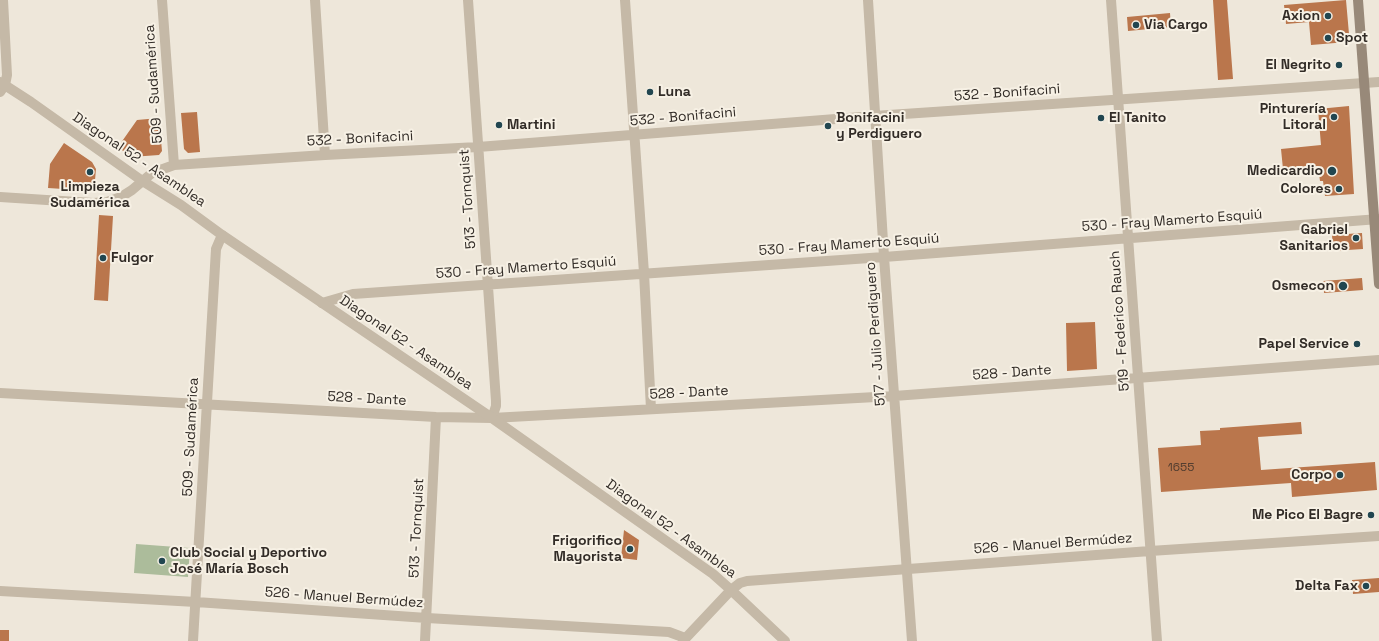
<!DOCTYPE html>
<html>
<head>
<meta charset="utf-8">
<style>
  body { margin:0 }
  canvas { display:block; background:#eee7da }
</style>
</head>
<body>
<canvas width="1379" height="641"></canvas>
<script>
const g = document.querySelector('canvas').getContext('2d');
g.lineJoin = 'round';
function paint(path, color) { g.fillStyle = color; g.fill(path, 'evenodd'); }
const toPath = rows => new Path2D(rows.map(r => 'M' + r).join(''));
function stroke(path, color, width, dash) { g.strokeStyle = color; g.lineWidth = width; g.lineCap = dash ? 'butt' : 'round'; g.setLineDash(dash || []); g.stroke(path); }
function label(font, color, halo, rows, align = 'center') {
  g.font = font + ' "Space Grotesk",sans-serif'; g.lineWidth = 4; g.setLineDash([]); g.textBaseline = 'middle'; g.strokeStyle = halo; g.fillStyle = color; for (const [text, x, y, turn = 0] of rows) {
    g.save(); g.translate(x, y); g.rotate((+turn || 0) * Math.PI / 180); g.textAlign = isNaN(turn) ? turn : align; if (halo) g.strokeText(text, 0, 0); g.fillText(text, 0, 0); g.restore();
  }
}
paint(toPath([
  [136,544,190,548,188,577,134,573]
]), '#acbc9b');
paint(toPath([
  [1213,0,1227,0,1233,79,1218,80],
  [1346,0,1349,34,1346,34,1347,42,1311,45,1309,22,1286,24,1284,5],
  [1170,13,1171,27,1128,31,1127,17],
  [1349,106,1354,194,1325,196,1323,181,1320,181,1318,166,1283,169,1281,149,1321,145,1318,109],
  [197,112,200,152,188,153,184,149,181,113],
  [159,118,162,151,159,155,131,157,118,147,137,120],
  [64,143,92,162,96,169,94,191,48,188,50,164],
  [99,215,113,216,108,301,94,300],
  [1362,233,1363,249,1333,251,1332,235],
  [1362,278,1363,290,1324,293,1323,281],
  [1095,322,1097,369,1067,371,1066,323],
  [1301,422,1302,434,1258,437,1261,470,1375,462,1377,490,1292,497,1291,483,1161,492,1158,448,1201,445,1200,431,1220,430,1220,428],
  [624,530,639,540,637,560,621,558],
  [1379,578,1379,592,1353,594,1352,580],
  [0,630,9,630,9,641,0,641]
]), '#ba764c');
stroke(toPath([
  [162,0,174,165],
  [315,0,325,155],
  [468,0,496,401,496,406,492,418],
  [625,0,644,273,651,409],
  [868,0,884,257,912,641],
  [1111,0,1157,641],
  [0,92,5,85,7,75,3,0],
  [0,197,93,203,107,202,121,197,132,190,152,173,174,165,325,155,478,147,874,116,1379,82],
  [322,303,353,294,884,257,1379,219],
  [0,393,436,417,492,418,894,396,1379,360],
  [731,590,740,583,747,581,1150,551,1379,536],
  [0,591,196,602,427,618,669,632,685,638],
  [193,641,216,249,222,235],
  [425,641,436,417]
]), '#c5b9a7', 10);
stroke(toPath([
  [0,82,31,102,141,180,181,205,222,235,492,418,713,574,731,590,785,641],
  [683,641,731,590]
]), '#c5b9a7', 10);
stroke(toPath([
  [1358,0,1379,284]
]), '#988979', 10);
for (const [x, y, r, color] of [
  [1328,16,4,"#214650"],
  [1136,25,4,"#214650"],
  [1328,38,4,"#214650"],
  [1339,65,4,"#214650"],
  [650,92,4,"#214650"],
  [1334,117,4,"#214650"],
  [1101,118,4,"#214650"],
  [499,125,4,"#214650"],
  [828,126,4,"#214650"],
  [1332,171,5,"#214650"],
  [90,172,4,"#214650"],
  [1339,189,4,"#214650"],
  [1356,238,4,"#214650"],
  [103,258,4,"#214650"],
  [1343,286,5,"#214650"],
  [1357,344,4,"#214650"],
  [1340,475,4,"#214650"],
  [1371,515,4,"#214650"],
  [630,549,4,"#214650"],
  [162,561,4,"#214650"],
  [1366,586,4,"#214650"]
]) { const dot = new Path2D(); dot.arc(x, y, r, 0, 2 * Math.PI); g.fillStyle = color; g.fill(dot); stroke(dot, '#f7f1e5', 1.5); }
label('12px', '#543e30', null, [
  ["1655",1181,468]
]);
label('bold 14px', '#322c27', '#f7f1e5', [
  ["Axion",1320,16],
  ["Via Cargo",1144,25,"left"],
  ["Spot",1336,38,"left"],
  ["El Negrito",1331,65],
  ["Luna",658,92,"left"],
  ["Pinturería",1326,109],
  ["Litoral",1326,125],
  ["Bonifacini",836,118,"left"],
  ["y Perdiguero",836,134,"left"],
  ["El Tanito",1109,118,"left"],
  ["Martini",507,125,"left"],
  ["Medicardio",1323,171],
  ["Limpieza",90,187,"center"],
  ["Sudamérica",90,203,"center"],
  ["Colores",1331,189],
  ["Gabriel",1348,230],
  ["Sanitarios",1348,246],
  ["Fulgor",111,258,"left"],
  ["Osmecon",1334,286],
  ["Papel Service",1349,344],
  ["Corpo",1332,475],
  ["Me Pico El Bagre",1363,515],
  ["Frigorifico",622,541],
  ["Mayorista",622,557],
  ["Club Social y Deportivo",170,553,"left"],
  ["José María Bosch",170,569,"left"],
  ["Delta Fax",1358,586]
], 'right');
label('14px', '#322c27', '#f7f1e5', [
  ["509 - Sudamérica",154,84,-94],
  ["532 - Bonifacini",1007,93,-4],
  ["532 - Bonifacini",683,117,-5],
  ["532 - Bonifacini",360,139,-3],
  ["Diagonal 52 - Asamblea",139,160,34],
  ["513 - Tornquist",468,199,-94],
  ["530 - Fray Mamerto Esquiú",1172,221,-4],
  ["530 - Fray Mamerto Esquiú",849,245,-4],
  ["530 - Fray Mamerto Esquiú",526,268,-4],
  ["519 - Federico Rauch",1120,321,-94],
  ["517 - Julio Perdiguero",876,334,-94],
  ["Diagonal 52 - Asamblea",406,343,34],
  ["528 - Dante",1012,373,-4],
  ["528 - Dante",689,393,-3],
  ["528 - Dante",367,399,3],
  ["509 - Sudamérica",191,437,-87],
  ["513 - Tornquist",417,528,-87],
  ["Diagonal 52 - Asamblea",671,529,36],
  ["526 - Manuel Bermúdez",1053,544,-4],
  ["526 - Manuel Bermúdez",344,598,4]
]);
</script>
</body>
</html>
